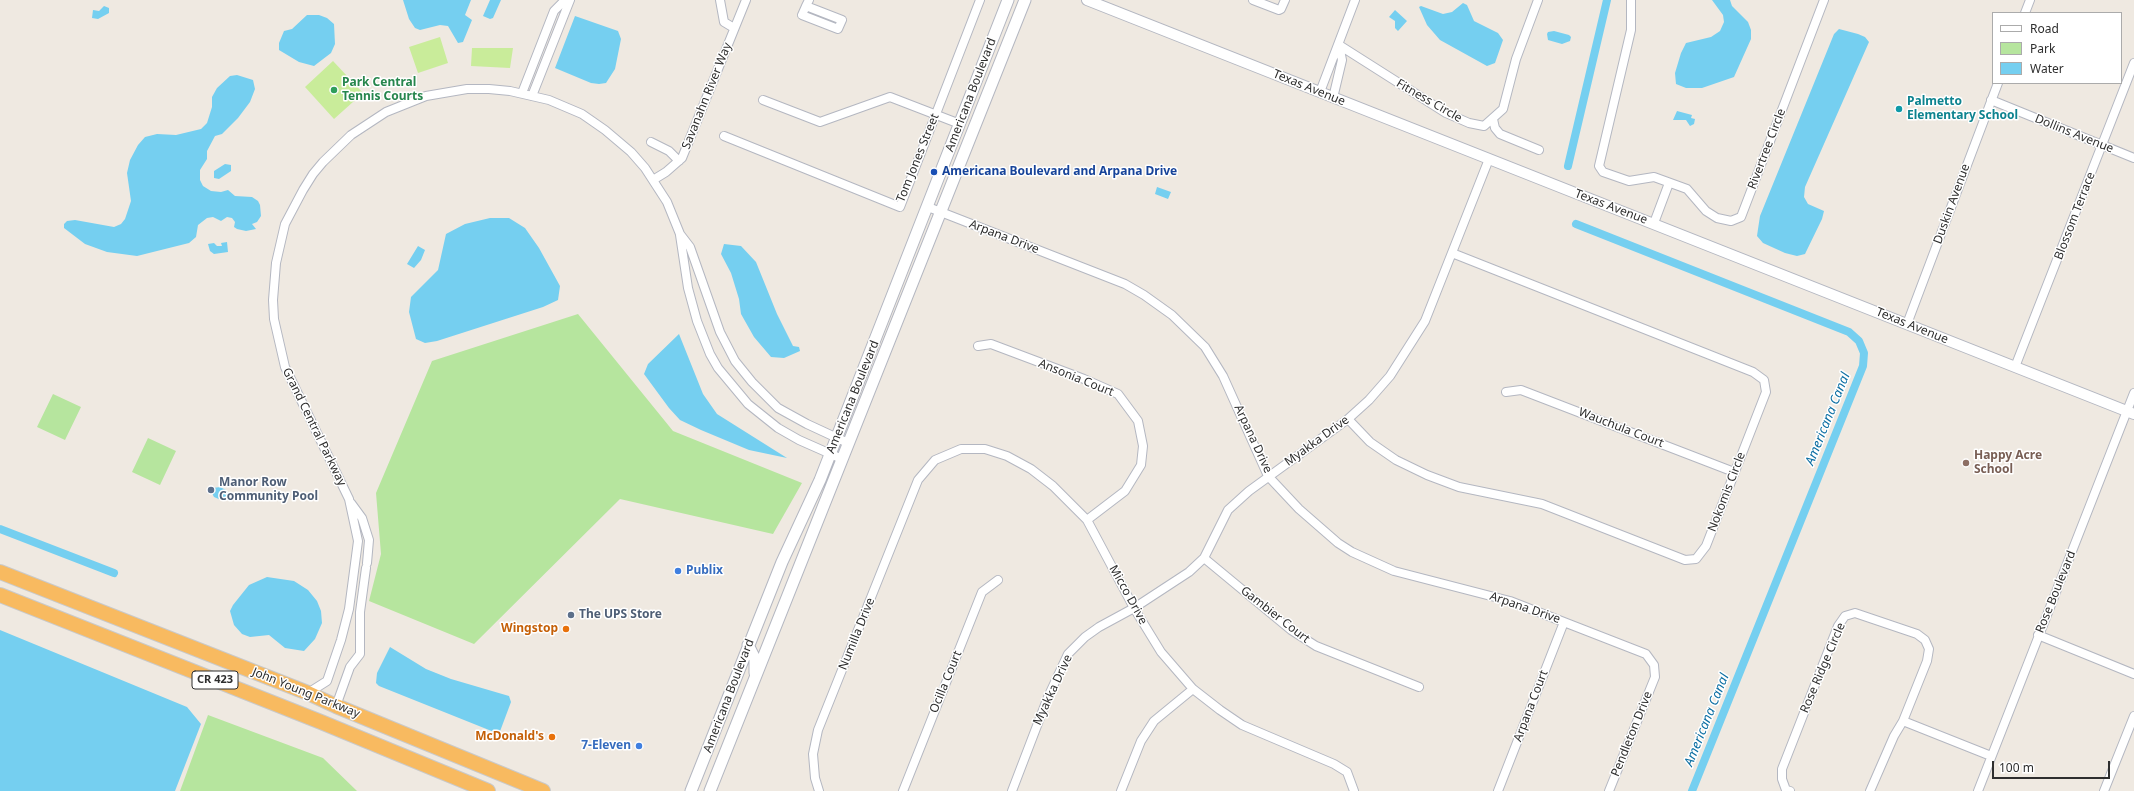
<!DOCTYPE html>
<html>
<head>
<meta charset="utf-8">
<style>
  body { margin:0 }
  #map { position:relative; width:2134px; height:791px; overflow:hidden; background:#efe9e1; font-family:"Noto Sans",sans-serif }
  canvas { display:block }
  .legend { position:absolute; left:1992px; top:12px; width:130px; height:72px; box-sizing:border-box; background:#fff; border:1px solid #ababab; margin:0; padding:5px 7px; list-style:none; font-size:12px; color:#2e2e2e }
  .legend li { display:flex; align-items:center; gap:8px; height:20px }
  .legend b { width:20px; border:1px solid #ababab }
  .scale { position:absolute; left:1992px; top:761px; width:118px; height:18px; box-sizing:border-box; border:2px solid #2e2e2e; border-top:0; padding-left:5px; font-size:12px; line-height:14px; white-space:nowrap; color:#2e2e2e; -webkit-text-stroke:3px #fff; paint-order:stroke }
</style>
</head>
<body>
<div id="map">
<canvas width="2134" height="791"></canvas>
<ul class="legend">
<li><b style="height:5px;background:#fff"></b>Road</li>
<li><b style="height:11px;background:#b6e59e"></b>Park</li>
<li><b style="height:11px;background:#75cff0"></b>Water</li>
</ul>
<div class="scale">100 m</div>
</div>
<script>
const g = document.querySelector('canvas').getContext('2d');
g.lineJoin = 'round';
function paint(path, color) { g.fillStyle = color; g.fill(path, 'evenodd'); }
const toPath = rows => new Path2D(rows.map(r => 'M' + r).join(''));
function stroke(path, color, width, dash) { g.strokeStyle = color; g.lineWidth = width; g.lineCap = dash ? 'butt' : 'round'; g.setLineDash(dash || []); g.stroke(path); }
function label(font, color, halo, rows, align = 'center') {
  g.font = font + ' "Noto Sans",sans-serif'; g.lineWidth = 3; g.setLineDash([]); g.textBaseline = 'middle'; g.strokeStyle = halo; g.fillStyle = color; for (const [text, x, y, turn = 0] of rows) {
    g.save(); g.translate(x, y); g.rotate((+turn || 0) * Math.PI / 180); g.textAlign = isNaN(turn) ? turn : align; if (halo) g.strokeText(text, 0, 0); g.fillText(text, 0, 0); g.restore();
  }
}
paint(toPath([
  [578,314,673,431,802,483,773,534,620,499,474,644,369,601,381,554,376,493,432,361],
  [53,394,81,407,65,440,37,427],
  [148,438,176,451,160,485,132,472],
  [208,715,323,758,357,791,180,791]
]), '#b6e59e');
paint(toPath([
  [440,37,448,63,418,73,409,47],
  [472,48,513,48,510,68,471,66],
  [333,61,363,93,334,119,305,87]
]), '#c9ec9a');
paint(toPath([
  [403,0,471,0,465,15,472,20,463,42,458,43,448,26,440,25,420,30,415,28,409,19],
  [490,0,501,0,493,18,490,19,483,16],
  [1712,0,1730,0,1732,6,1748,22,1751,30,1751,39,1734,77,1702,88,1686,88,1676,84,1675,73,1681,53,1686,43,1711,37,1720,31,1724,22,1723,15],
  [1463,3,1467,5,1474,21,1498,33,1503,40,1495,63,1487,66,1440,40,1427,25,1419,7,1421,6,1443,14,1452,12],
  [104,6,109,8,109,13,98,19,92,18,93,10,99,11],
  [1395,10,1407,21,1398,31,1395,28,1395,21,1389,17],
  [307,15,319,15,327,18,334,24,335,44,331,53,314,66,299,62,279,50,279,43,284,31,292,29],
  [575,16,618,31,621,39,615,69,606,83,599,84,591,83,555,68],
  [1839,29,1858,34,1865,37,1869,42,1805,187,1804,197,1808,204,1824,211,1822,219,1805,254,1797,256,1785,253,1763,243,1757,236,1758,229,1760,216,1834,34],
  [1554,31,1569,35,1571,37,1570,41,1562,44,1548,40,1547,34,1548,32],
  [237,75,253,80,255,89,250,102,238,118,222,134,215,136,207,151,207,159,200,170,200,180,203,186,211,191,221,192,228,190,235,196,252,197,258,201,260,205,261,216,257,222,252,224,256,229,246,231,237,229,234,227,235,222,232,218,227,217,221,221,213,217,207,218,198,225,196,237,189,243,137,256,107,252,85,244,64,228,64,224,67,221,75,220,114,227,121,224,125,219,131,201,127,173,130,160,138,145,145,137,157,134,176,135,201,129,207,123,212,107,212,97,217,88,230,76],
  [1677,111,1692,115,1691,118,1695,119,1694,124,1690,126,1686,120,1673,120],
  [225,164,231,165,231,171,219,179,214,178,214,171],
  [1157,187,1171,192,1168,199,1155,194],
  [490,218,509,218,525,228,539,248,560,286,558,300,543,307,437,341,425,343,416,339,409,312,411,297,438,270,446,234,465,224],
  [227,242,228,252,214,254,210,251,208,244,214,243,217,246,222,246,221,243],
  [724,244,741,246,756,262,777,314,793,346,799,347,800,351,784,358,771,357,754,337,741,314,739,299,731,273,721,254],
  [418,246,425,250,421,260,414,268,407,264],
  [679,334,703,394,717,414,787,458,749,450,701,430,680,420,669,408,644,374,648,364],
  [220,487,226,490,230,496,228,499,221,500,214,497,211,491,213,488],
  [267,577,294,581,308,590,317,601,321,611,322,623,315,639,304,651,285,648,269,635,250,637,242,634,234,625,230,611,233,605,249,585],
  [0,630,187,707,201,724,175,791,0,791],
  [390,647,426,669,451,679,509,696,511,702,499,734,379,686,376,683,377,673]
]), '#75cff0');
stroke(toPath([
  [1568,166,1607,0],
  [1576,224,1849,332,1859,341,1864,353,1863,366,1692,791],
  [0,529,114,573]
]), '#75cff0', 8);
const minor = toPath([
  [720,0,724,22,734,28],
  [1253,0,1279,10,1281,9,1285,0],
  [1631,0,1631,30,1599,166,1603,172,1629,181,1654,177,1687,189,1706,211,1717,218,1731,221,1741,217,1824,0],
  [806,6,842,20,838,29,802,15,806,6,809,0],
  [2025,13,2030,0],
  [1339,45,1446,113,1469,123,1484,126,1503,109,1516,59,1538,0],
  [1320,92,1355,0],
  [522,93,554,11,565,0],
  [532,96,570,0],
  [1333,98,1342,60,1339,45],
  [763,100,820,122,890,97,960,124],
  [1991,100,2134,158],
  [1493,119,1495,128,1500,134,1539,150],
  [724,136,900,207,980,0],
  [651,142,669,151,679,161],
  [653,180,666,172,682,158,746,0],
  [928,207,1125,284,1144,295,1172,315,1205,347,1223,376,1268,476,1299,509,1338,543,1352,552,1394,571,1510,601,1646,654,1654,665,1655,677,1609,791],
  [1654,223,1669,183],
  [680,235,688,288,697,321,710,354,718,368,748,404,778,428,799,440,842,459],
  [1907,324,1998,83],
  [978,346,991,344,1084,379,1118,394,1138,421,1143,446,1141,465,1125,491,1087,520],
  [2015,367,2134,63],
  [1506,392,1521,390,1734,472],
  [1348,419,1370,442,1396,460,1427,475,1459,487,1542,504,1685,560,1696,559,1706,546,1766,392,1764,380,1753,372,1452,253],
  [351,503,362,518,369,540,367,563],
  [1204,558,1291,630,1316,646,1419,687],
  [2038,635,2134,674],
  [308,693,327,681,341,640,349,609,358,541,349,499,285,367,274,319,273,300,276,263,285,224,303,190,313,174,323,162,351,135,386,112,426,96,467,89,489,89,510,91,549,100,582,114,605,130,631,152,645,168,667,202,680,234,690,247,720,332,735,361,752,382,778,408,807,424,848,443],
  [336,706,350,667,360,654,360,612,366,568],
  [1903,721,1991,756],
  [819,791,815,778,813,754,818,730,918,480,935,460,961,449,985,449,1007,456,1031,469,1053,486,1087,520,1134,608,1161,652,1193,689,1220,710,1242,725,1334,764,1347,772,1354,791],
  [903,791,982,592,998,580],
  [1012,791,1048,697,1068,654,1085,637,1099,627,1134,608,1189,572,1204,558,1228,510,1249,491,1348,419,1369,400,1390,376,1425,321,1489,159],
  [1121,791,1141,741,1154,721,1193,689],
  [1498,791,1564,622],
  [1790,791,1786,790,1782,779,1782,769,1838,626,1845,616,1855,613,1917,634,1925,640,1929,649,1927,661,1903,721,1894,736,1870,791],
  [1978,791,2134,393],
  [2104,791,2134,716]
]);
const tertiary = toPath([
  [1087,0,2134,414]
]);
const secondary = toPath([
  [748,645,755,659,755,673],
  [691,791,782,562,820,480,1008,0],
  [710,791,1025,0]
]);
const trunk = toPath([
  [0,572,308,693,336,706,543,791],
  [0,595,321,722,488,791]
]);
stroke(minor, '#b4b7c1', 10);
stroke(tertiary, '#b4b7c1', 12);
stroke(secondary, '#b4b7c1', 13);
stroke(trunk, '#c9c9c9', 16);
stroke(minor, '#fff', 8);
stroke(tertiary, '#fff', 10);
stroke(secondary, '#fff', 11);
stroke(trunk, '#f8ba60', 14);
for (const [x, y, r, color] of [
  [334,90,4,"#2e9e5b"],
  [1899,109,4,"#0f9aa8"],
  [934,172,4,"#1a4fb4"],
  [1966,463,4,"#8d6e63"],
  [211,490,4,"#5c6f8a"],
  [678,571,4,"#3f7fe0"],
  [571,615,4,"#5c6f8a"],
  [566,629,4,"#e8710a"],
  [552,737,4,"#e8710a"],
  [639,746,4,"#3f7fe0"]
]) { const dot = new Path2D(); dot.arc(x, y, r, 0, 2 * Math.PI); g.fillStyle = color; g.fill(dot); stroke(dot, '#fff', 1.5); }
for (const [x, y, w] of [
  [215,680,46]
]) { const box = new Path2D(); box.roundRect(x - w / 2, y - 9, w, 18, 3); g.fillStyle = '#fff'; g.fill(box); stroke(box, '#2e2e2e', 1); }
label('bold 11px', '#2e2e2e', null, [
  ["CR 423",215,680]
]);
label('bold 12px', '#27864d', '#fff', [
  ["Park Central",342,83],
  ["Tennis Courts",342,97]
], 'left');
label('12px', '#2e2e2e', '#fff', [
  ["Texas Avenue",1309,88,22],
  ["Americana Boulevard",971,95,-69],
  ["Savanahn River Way",707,96,-68],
  ["Fitness Circle",1429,101,30],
  ["Dollins Avenue",2074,134,22],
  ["Rivertree Circle",1767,149,-69],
  ["Tom Jones Street",918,158,-68],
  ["Duskin Avenue",1952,204,-70],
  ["Texas Avenue",1611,207,21],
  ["Blossom Terrace",2075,216,-69],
  ["Arpana Drive",1004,237,21],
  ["Texas Avenue",1912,326,22],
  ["Ansonia Court",1076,378,22],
  ["Americana Boulevard",853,397,-68],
  ["Grand Central Parkway",314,427,64],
  ["Wauchula Court",1621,428,21],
  ["Arpana Drive",1253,439,65],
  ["Myakka Drive",1317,441,-36],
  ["Nokomis Circle",1727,492,-69],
  ["Rose Boulevard",2056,592,-68],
  ["Micco Drive",1128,595,61],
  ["Arpana Drive",1525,608,19],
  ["Gambier Court",1275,615,38],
  ["Numilla Drive",857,634,-68],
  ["Rose Ridge Circle",1823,668,-67],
  ["Ocilla Court",946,682,-68],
  ["Myakka Drive",1053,690,-65],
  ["John Young Parkway",306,693,22],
  ["Americana Boulevard",729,696,-69],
  ["Arpana Court",1531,706,-69],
  ["Pendleton Drive",1632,734,-68]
]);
label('bold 12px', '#0d838f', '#fff', [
  ["Palmetto",1907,102],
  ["Elementary School",1907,116]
], 'left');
label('bold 12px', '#164399', '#fff', [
  ["Americana Boulevard and Arpana Drive",942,172]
], 'left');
label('bold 12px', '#785e54', '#fff', [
  ["Happy Acre",1974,456],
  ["School",1974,470]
], 'left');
label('bold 12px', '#4e5e75', '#fff', [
  ["Manor Row",219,483],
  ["Community Pool",219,497],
  ["The UPS Store",579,615]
], 'left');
label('bold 12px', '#366cbe', '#fff', [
  ["Publix",686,571],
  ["7-Eleven",631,746,"right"]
], 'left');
label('bold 12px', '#c56008', '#fff', [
  ["Wingstop",558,629],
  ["McDonald's",544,737]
], 'right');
label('italic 13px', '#0d6fa3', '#fff', [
  ["Americana Canal",1828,419,-68],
  ["Americana Canal",1707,720,-68]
]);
</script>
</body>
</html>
